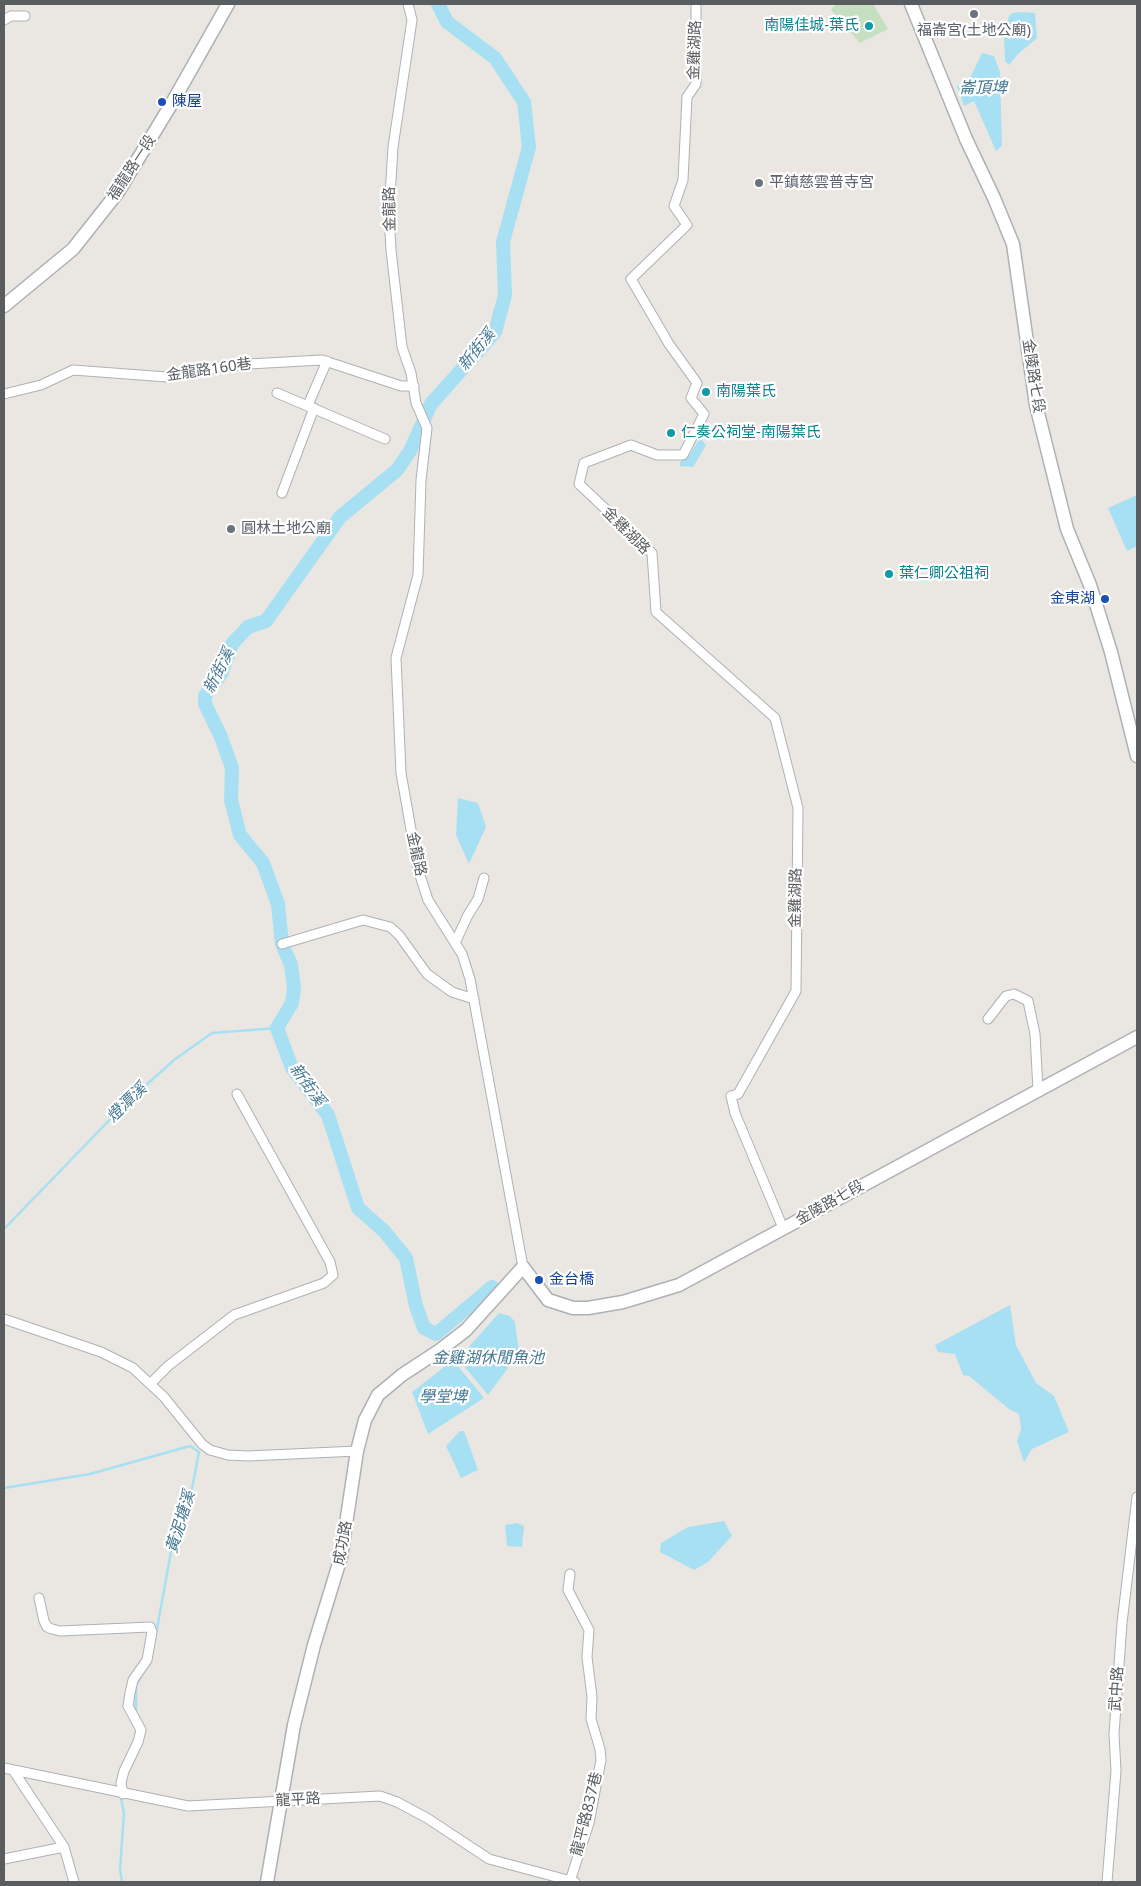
<!DOCTYPE html>
<html>
<head>
<meta charset="utf-8">
<style>
  body { margin:0 }
  #map { position:relative; width:1141px; height:1886px; overflow:hidden; background:#eae6e1; font-family:"Noto Sans",sans-serif }
  canvas { display:block }
  .frame { position:absolute; inset:0; border:5px solid #595d60; pointer-events:none }
</style>
</head>
<body>
<div id="map">
<canvas width="1141" height="1886"></canvas>
<div class="frame"></div>
</div>
<script>
const g = document.querySelector('canvas').getContext('2d');
g.lineJoin = 'round';
function paint(path, color) { g.fillStyle = color; g.fill(path, 'evenodd'); }
const toPath = rows => new Path2D(rows.map(r => 'M' + r).join(''));
function stroke(path, color, width, dash) { g.strokeStyle = color; g.lineWidth = width; g.lineCap = dash ? 'butt' : 'round'; g.setLineDash(dash || []); g.stroke(path); }
function label(font, color, halo, rows, align = 'center') {
  g.font = font + ' "Noto Sans","Noto Sans TC",sans-serif'; g.lineWidth = 4.5; g.setLineDash([]); g.textBaseline = 'middle'; g.strokeStyle = halo; g.fillStyle = color; for (const [text, x, y, turn = 0] of rows) {
    g.save(); g.translate(x, y); g.rotate((+turn || 0) * Math.PI / 180); g.textAlign = isNaN(turn) ? turn : align; if (halo) g.strokeText(text, 0, 0); g.fillText(text, 0, 0); g.restore();
  }
}
paint(toPath([
  [836,4,873,4,888,29,860,43,831,10]
]), '#c6dfc0');
paint(toPath([
  [1021,12,1035,13,1037,38,1018,54,1009,65,1005,61,1004,37,1009,16,1012,13],
  [982,53,994,56,1000,72,1002,146,996,151,974,101,964,106,957,86,971,76],
  [700,438,706,445,693,467,680,466,680,462,689,456],
  [1137,495,1137,546,1127,551,1108,508],
  [458,798,478,803,486,827,469,864,456,835],
  [1010,1305,1016,1345,1036,1383,1054,1396,1069,1432,1032,1449,1024,1462,1017,1441,1021,1429,1019,1414,1009,1409,969,1376,963,1375,955,1354,938,1352,935,1345],
  [499,1313,510,1316,515,1322,519,1353,488,1395,458,1359],
  [448,1364,457,1365,484,1398,428,1434,412,1392],
  [460,1431,464,1431,478,1470,461,1478,446,1446],
  [724,1521,732,1536,708,1562,694,1570,660,1552,661,1543,688,1527],
  [517,1523,524,1526,522,1547,507,1546,505,1525]
]), '#a8e0f3');
stroke(toPath([
  [4,1229,124,1105,174,1060,212,1033,277,1028],
  [4,1488,90,1474,190,1446,199,1452,190,1499,171,1552,156,1634],
  [136,1713,136,1685,141,1677],
  [121,1799,124,1813,120,1869,122,1882]
]), '#a8e0f3', 2.5);
stroke(toPath([
  [438,4,447,22,495,58,524,102,529,147,503,242,505,295,495,332,431,404,410,451,397,470,340,517,266,621,248,627,232,644,221,674,205,696,205,704,221,737,232,768,231,800,240,835,263,863,278,904,282,944,291,965,294,988,292,1003,277,1028,292,1068,328,1115,358,1208,384,1231,406,1258,416,1306,424,1328,436,1334,492,1287]
]), '#a8e0f3', 14);
const street = toPath([
  [408,4,412,20,393,147,389,213,391,250,402,347,411,373,416,403,427,428,421,480,418,575,396,658,401,773,418,869,428,900,462,954,470,979,523,1267],
  [696,4,696,84,687,97,683,180,674,206,687,225,631,279,669,344,697,383,691,398,704,414,683,455,657,455,631,445,584,463,579,484,652,553,656,612,775,718,798,808,796,991,738,1094,731,1096,735,1113,783,1228],
  [4,20,11,16,25,16],
  [277,393,385,439],
  [4,394,41,385,73,370,167,377,230,365,322,360,401,386,414,386],
  [308,405,327,361],
  [282,493,314,408],
  [455,943,468,915,478,899,484,878],
  [282,944,363,920,390,927,399,935,427,974,452,992,474,999],
  [988,1019,1006,996,1014,994,1028,1001,1035,1034,1038,1090],
  [4,1319,101,1352,133,1368,164,1397,202,1444,210,1450,228,1455,248,1456,357,1451],
  [151,1383,168,1366,234,1315,324,1283,333,1275,330,1262,237,1094],
  [39,1598,44,1621,47,1627,52,1629,60,1631,150,1627,152,1632,147,1660,133,1680,130,1693,128,1706,141,1730,138,1742,124,1771,121,1783,123,1794],
  [4,1768,188,1806,380,1796,397,1802,427,1818,489,1859,575,1882],
  [13,1770,64,1847,74,1882],
  [4,1859,64,1847],
  [570,1881,589,1823,601,1760,600,1749,591,1719,592,1697,587,1657,589,1630,568,1590,570,1574],
  [1107,1882,1116,1771,1114,1734,1122,1623,1137,1497]
]);
const secondary = toPath([
  [911,4,966,139,994,198,1013,244,1036,405,1067,529,1090,585,1111,652,1137,756],
  [4,306,73,249,118,192,172,103,228,4],
  [267,1882,294,1725,314,1645,341,1557,357,1451,365,1420,378,1395,402,1375,440,1350,466,1330,523,1267,548,1300,573,1308,588,1308,623,1302,679,1285,1137,1037]
]);
stroke(street, '#aeb2b5', 11);
stroke(secondary, '#adb1b5', 15);
stroke(street, '#fff', 9);
stroke(secondary, '#fff', 12);
for (const [x, y, r, color] of [
  [974,14,5,"#6b7280"],
  [869,26,5,"#0f9aa8"],
  [162,102,5,"#1a4fb4"],
  [759,183,5,"#6b7280"],
  [706,392,5,"#0f9aa8"],
  [671,433,5,"#0f9aa8"],
  [231,529,5,"#6b7280"],
  [889,574,5,"#0f9aa8"],
  [1105,599,5,"#1a4fb4"],
  [539,1280,5,"#1a4fb4"]
]) { const dot = new Path2D(); dot.arc(x, y, r, 0, 2 * Math.PI); g.fillStyle = color; g.fill(dot); stroke(dot, '#fff', 2); }
label('15px', '#0d838f', '#fff', [
  ["南陽佳城-葉氏",859,26,"right"],
  ["南陽葉氏",716,392],
  ["仁奏公祠堂-南陽葉氏",681,433],
  ["葉仁卿公祖祠",899,574]
], 'left');
label('15px', '#5b616d', '#fff', [
  ["福崙宮(土地公廟)",974,31,"center"],
  ["平鎮慈雲普寺宮",769,183],
  ["圓林土地公廟",241,529]
], 'left');
label('15px', '#595d60', '#fff', [
  ["金雞湖路",695,50,-88],
  ["福龍路一段",132,168,-57],
  ["金龍路",390,209,-91],
  ["金龍路160巷",209,370,-8],
  ["金陵路七段",1033,376,81],
  ["金雞湖路",626,531,45],
  ["金龍路",416,854,78],
  ["金雞湖路",796,898,-89],
  ["金陵路七段",830,1203,-29],
  ["成功路",343,1543,-79],
  ["武中路",1117,1689,-86],
  ["龍平路",298,1800,-3],
  ["龍平路837巷",587,1814,-76]
]);
label('15px', '#164399', '#fff', [
  ["陳屋",172,102],
  ["金東湖",1095,599,"right"],
  ["金台橋",549,1280]
], 'left');
label('italic 16px', '#437892', '#fff', [
  ["崙頂埤",983,88],
  ["新街溪",477,350,-51],
  ["新街溪",219,671,-63],
  ["新街溪",307,1085,54],
  ["燈潭溪",127,1103,-44],
  ["金雞湖休閒魚池",488,1358],
  ["學堂埤",443,1397],
  ["黃泥塘溪",181,1522,-73]
]);
</script>
</body>
</html>
